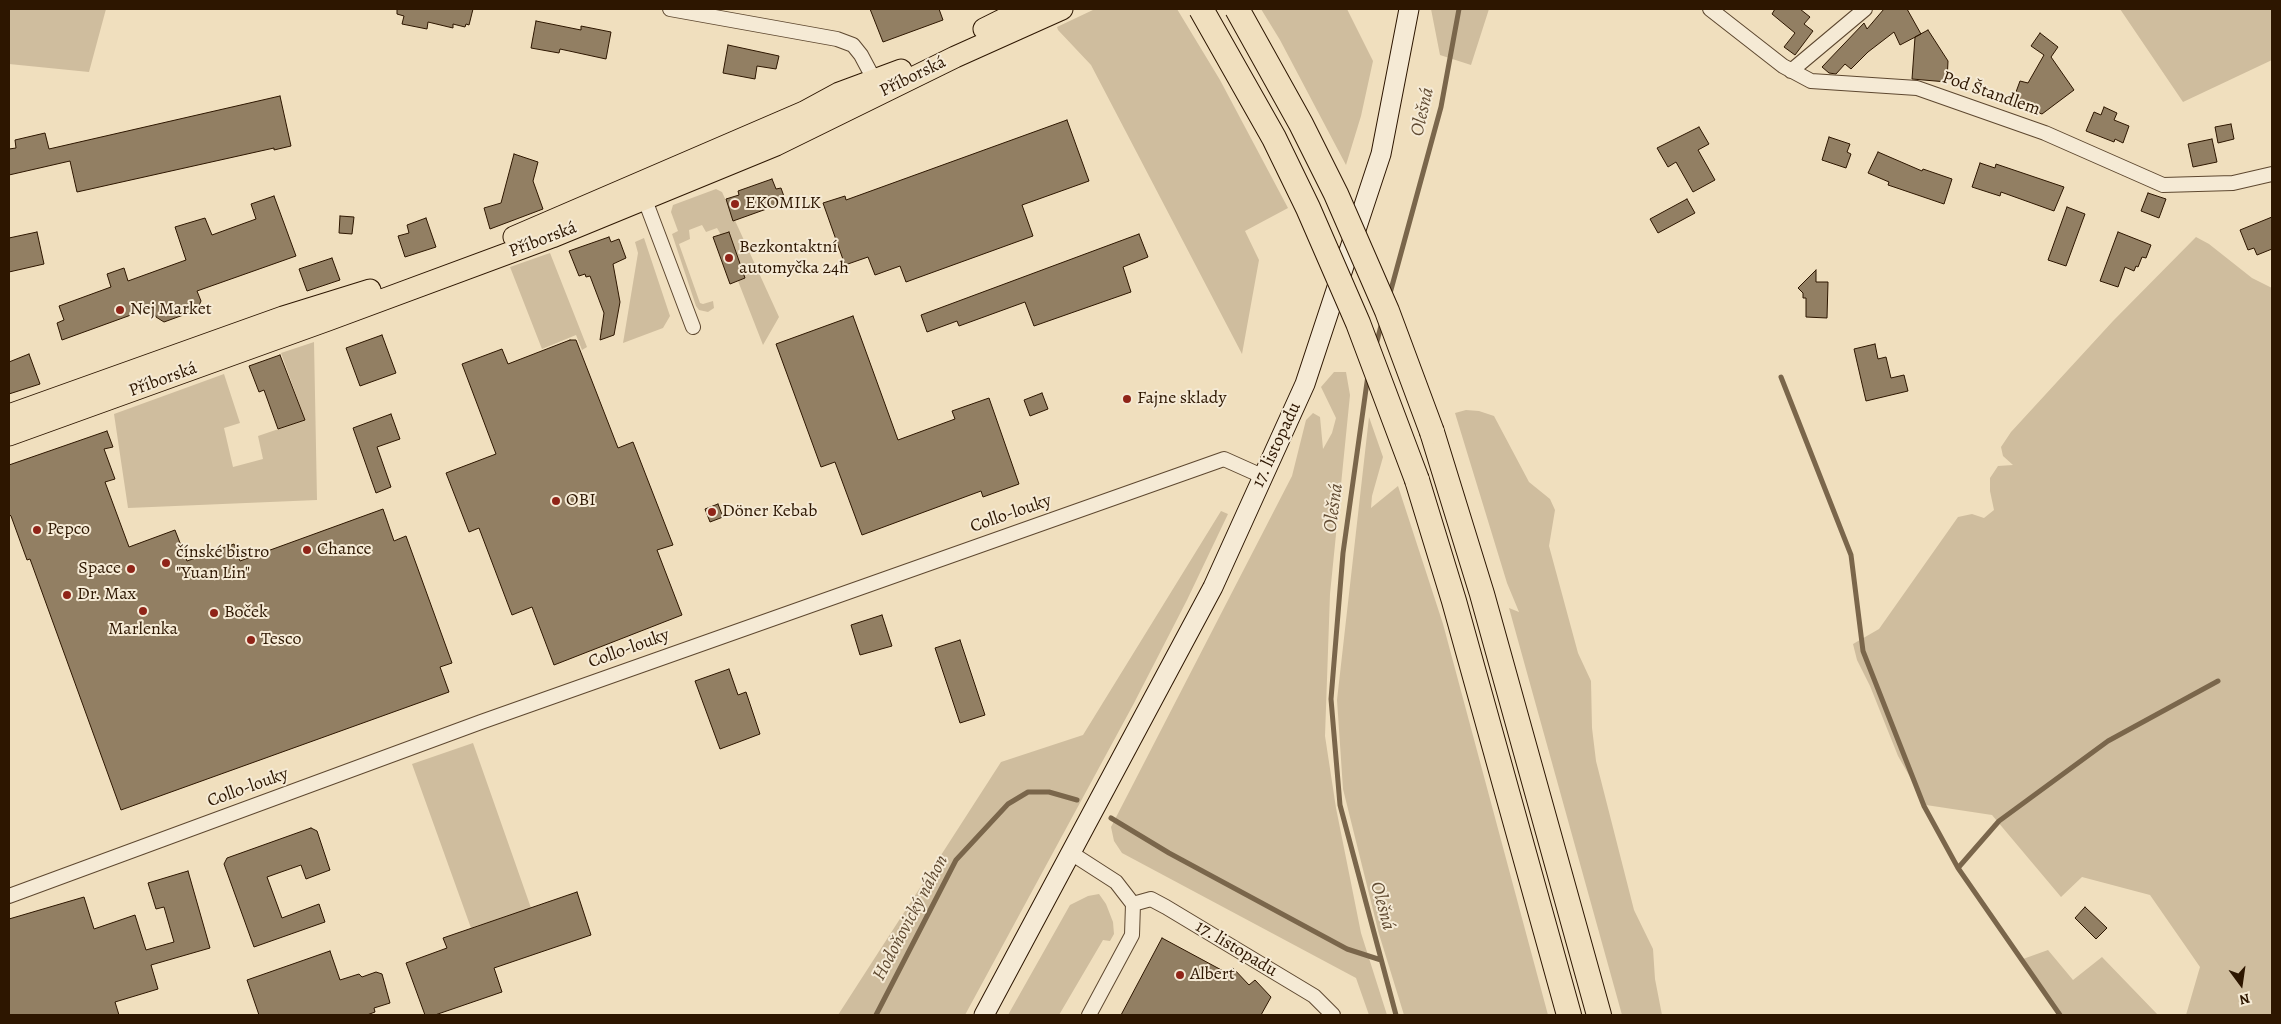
<!DOCTYPE html>
<html>
<head>
<meta charset="utf-8">
<style>
  body { margin:0 }
  #map { position:relative; width:2281px; height:1024px; overflow:hidden; background:#f0dfbe; font-family:Alegreya,serif }
  canvas { display:block }
  .frame { position:absolute; inset:0; border:10px solid #2d1600; pointer-events:none }
  .north { position:absolute; left:2216px; top:959px; width:50px; height:50px; -webkit-text-stroke:4px #f5ead5; paint-order:stroke; rotate:166deg; font-size:14px; font-weight:700; line-height:20px; text-align:center; color:#2d1600 }
  .north::after { content:''; display:block; margin:auto; width:18px; height:22px; background:#2d1600; clip-path:polygon(50% 0,100% 100%,50% 72%,0 100%) }
</style>
</head>
<body>
<div id="map">
<canvas width="2281" height="1024"></canvas>
<div class="frame"></div>
<div class="north">N</div>
</div>
<script>
const g = document.querySelector('canvas').getContext('2d');
g.lineJoin = 'round';
function paint(path, color) { g.fillStyle = color; g.fill(path, 'evenodd'); }
const toPath = rows => new Path2D(rows.map(r => 'M' + r).join(''));
function stroke(path, color, width, dash) { g.strokeStyle = color; g.lineWidth = width; g.lineCap = dash ? 'butt' : 'round'; g.setLineDash(dash || []); g.stroke(path); }
function label(font, color, halo, rows, align = 'center') {
  g.font = font + ' Alegreya,serif'; g.lineWidth = 4; g.setLineDash([]); g.textBaseline = 'middle'; g.strokeStyle = halo; g.fillStyle = color; for (const [text, x, y, turn = 0] of rows) {
    g.save(); g.translate(x, y); g.rotate((+turn || 0) * Math.PI / 180); g.textAlign = isNaN(turn) ? turn : align; if (halo) g.strokeText(text, 0, 0); g.fillText(text, 0, 0); g.restore();
  }
}
paint(toPath([
  [9,9,106,9,89,72,9,64],
  [1095,9,1177,9,1220,80,1288,208,1245,231,1259,260,1242,354,1091,65,1058,30,1057,27],
  [1261,9,1347,9,1373,61,1361,116,1346,165,1280,40],
  [1431,9,1489,9,1471,65,1440,55],
  [2120,9,2272,9,2272,60,2183,102],
  [716,189,722,192,779,317,763,345,738,281,745,278,729,232,721,235,717,228,706,232,702,225,689,230,690,239,679,244,700,303,703,304,713,301,714,308,708,312,699,310,696,306,672,234,678,231,671,212,673,205],
  [2196,237,2209,244,2252,278,2272,288,2272,1015,2186,1015,2200,967,2150,895,2082,877,2061,897,1992,815,1926,805,1898,756,1870,686,1857,660,1853,644,1879,629,1958,517,1972,514,1984,518,1994,510,1990,491,1990,478,1998,466,2013,465,2003,456,2001,447,2011,432,2113,321],
  [644,238,670,316,663,328,623,343,638,253,635,242],
  [550,253,587,347,582,350,576,335,542,349,510,267],
  [314,342,317,500,128,508,114,414,224,374,240,423,224,428,233,467,263,459,258,436,305,420,281,353],
  [1334,372,1346,372,1350,395,1330,594,1325,736,1336,808,1361,933,1387,1015,1369,1015,1356,978,1122,853,1114,841,1111,827,1292,476,1306,420,1313,413,1320,417,1323,449,1332,433,1336,418,1321,387],
  [1466,410,1479,411,1494,416,1529,482,1550,499,1555,510,1549,546,1578,653,1591,681,1592,728,1596,761,1634,910,1653,949,1655,979,1662,1015,1622,1015,1509,608,1519,612,1507,583,1455,413],
  [1369,417,1383,457,1372,496,1371,508,1398,486,1443,624,1548,1015,1404,1015,1379,934,1343,789,1337,700],
  [1221,511,1228,514,1187,600,1133,705,965,1015,838,1015,1001,762,1083,735],
  [473,743,531,908,471,928,412,764],
  [1099,894,1106,904,1113,922,1114,934,1110,941,1103,940,1059,1015,1008,1015,1070,905,1088,896],
  [2048,950,2073,980,2102,957,2158,1015,2061,1015,2023,959]
]), '#cfbd9e');
stroke(toPath([
  [1389,297,1441,107,1459,9],
  [1376,345,1382,322],
  [1368,375,1343,553,1331,699,1340,805,1396,1015],
  [1781,377,1851,555,1863,651,1924,806,1958,868,2060,1015],
  [1111,818,1169,853,1347,949,1381,960],
  [1958,868,1999,821,2108,741,2218,681],
  [876,1015,956,860,1008,804,1028,792,1049,792,1077,800]
]), '#7a664b', 5);
const building = toPath([
  [397,9,473,9,469,25,466,24,465,27,453,24,453,28,428,22,427,29,402,24,404,16,397,14,397,9],
  [870,9,939,9,943,20,883,42,870,9],
  [1775,9,1800,9,1810,17,1804,24,1813,31,1795,55,1784,47,1795,33,1772,14,1775,9],
  [1884,9,1907,9,1921,34,1900,45,1894,32,1868,52,1851,69,1845,64,1836,74,1829,73,1822,67,1864,23,1867,29,1884,9],
  [536,21,581,30,581,26,611,32,606,59,560,49,559,53,531,48,536,21],
  [1928,30,1948,61,1947,82,1912,79,1915,37,1928,30],
  [2040,33,2058,47,2051,57,2074,90,2042,114,2012,103,2020,81,2028,83,2044,55,2031,46,2040,33],
  [728,45,779,56,776,69,757,66,755,79,723,73,728,45],
  [280,96,291,146,274,150,274,148,77,192,70,161,9,175,9,149,16,148,15,140,45,133,49,149,280,96],
  [2104,107,2117,113,2114,120,2129,126,2123,143,2115,139,2114,142,2086,131,2094,112,2101,115,2104,107],
  [1067,120,1089,181,1022,205,1033,236,906,282,900,266,875,275,868,257,845,265,823,203,845,196,846,200,1067,120],
  [2231,124,2234,139,2218,143,2215,127,2231,124],
  [1699,127,1709,144,1698,150,1715,180,1693,192,1676,162,1668,167,1657,148,1699,127],
  [1829,137,1850,144,1847,152,1851,154,1846,168,1822,160,1829,137],
  [2212,139,2217,162,2193,167,2188,144,2212,139],
  [1878,152,1922,171,1923,169,1952,179,1944,204,1894,187,1888,185,1889,182,1868,173,1878,152],
  [514,154,538,162,533,181,543,209,490,229,484,208,501,203,514,154],
  [1980,163,1995,168,1996,164,2064,187,2054,211,2001,192,2000,196,1972,187,1980,163],
  [772,179,776,189,781,188,786,202,733,221,726,199,739,195,738,191,772,179],
  [2148,193,2166,199,2159,218,2141,211,2148,193],
  [274,196,296,256,197,291,201,301,197,310,164,322,156,317,153,307,62,340,57,323,64,320,59,306,111,287,107,274,124,268,128,281,186,260,175,227,205,218,212,235,256,219,251,204,274,196],
  [1687,199,1695,213,1658,233,1650,219,1687,199],
  [2067,207,2085,214,2066,266,2048,260,2067,207],
  [340,216,354,217,352,234,339,233,340,216],
  [2272,217,2272,249,2257,255,2254,248,2248,250,2240,230,2272,217],
  [426,218,436,247,405,257,398,236,409,233,407,225,426,218],
  [37,232,44,264,9,272,9,238,37,232],
  [729,232,745,278,730,284,713,237,729,232],
  [2118,232,2151,245,2146,258,2142,257,2138,267,2136,266,2134,271,2125,267,2118,287,2100,281,2118,232],
  [1139,234,1148,257,1123,267,1131,292,1034,326,1025,302,959,326,957,321,927,332,921,315,1139,234],
  [609,237,611,242,619,239,626,258,613,264,620,302,614,335,600,340,604,313,590,276,586,277,585,274,579,276,569,251,609,237],
  [332,258,340,280,307,291,299,269,332,258],
  [1816,270,1816,282,1828,282,1827,318,1806,317,1806,298,1803,298,1803,293,1798,288,1816,270],
  [853,316,898,440,955,419,952,411,989,398,1019,484,983,497,981,491,862,535,835,462,821,467,776,344,853,316],
  [382,335,396,373,360,386,346,348,382,335],
  [570,340,576,340,618,448,633,442,673,545,657,550,682,615,554,665,532,607,512,615,479,528,469,532,446,473,496,454,462,364,502,349,508,364,570,340],
  [1875,344,1878,359,1886,357,1891,378,1904,375,1908,391,1866,401,1854,349,1875,344],
  [29,354,40,384,9,394,9,362,29,354],
  [280,355,305,420,278,429,264,390,259,392,249,366,280,355],
  [1042,393,1048,409,1030,416,1024,400,1042,393],
  [391,414,400,439,377,447,391,487,376,493,353,428,391,414],
  [107,431,113,447,104,449,115,479,105,482,129,547,175,530,187,561,234,544,240,561,383,509,394,541,406,536,452,663,440,667,449,692,121,810,30,559,27,560,11,516,9,514,9,465,107,431],
  [718,504,723,517,710,522,705,509,718,504],
  [882,615,892,646,860,655,851,625,882,615],
  [960,640,985,715,960,723,935,648,960,640],
  [729,669,738,695,746,692,760,734,720,749,695,681,729,669],
  [311,828,317,831,330,870,306,879,301,865,267,877,282,918,319,904,325,922,254,947,224,864,227,858,311,828],
  [188,871,210,948,151,965,158,989,115,1002,119,1015,9,1015,9,919,84,897,94,929,135,915,146,950,174,942,164,907,156,909,148,883,188,871],
  [577,892,591,935,494,968,502,992,435,1015,425,1015,406,963,447,948,443,938,577,892],
  [2085,907,2107,928,2096,939,2075,918,2085,907],
  [1162,938,1227,973,1233,968,1249,985,1255,980,1271,997,1261,1015,1121,1015,1162,938],
  [330,951,340,980,359,974,362,977,376,972,382,974,390,1003,374,1008,375,1012,367,1015,259,1015,247,980,330,951]
]);
paint(building, '#927f63');
stroke(building, '#2d1600', 1);
const street = toPath([
  [670,9,837,39,853,45,861,55,877,85],
  [1710,9,1783,66,1811,81,1917,88,2045,133,2163,185,2233,183,2272,174],
  [1791,71,1865,9],
  [642,192,693,327],
  [1071,853,1116,882,1133,904,1132,935,1089,1015],
  [9,896,481,722,1224,459,1262,476],
  [1133,904,1151,899,1166,907,1314,996,1333,1015]
]);
const secondary = toPath([
  [984,1015,1213,587,1305,384,1381,154,1409,9]
]);
const primary = toPath([
  [984,29,1024,9],
  [514,237,804,112,839,93,901,70],
  [9,415,283,317,370,290],
  [9,435,328,320,552,237,776,145,955,57,1062,9]
]);
const highway = toPath([
  [1432,432,1482,594,1599,1015],
  [1417,480,1454,601,1569,1015]
]);
stroke(street, '#5e4830', 16);
stroke(secondary, '#2d1600', 21);
stroke(primary, '#2d1600', 23);
stroke(highway, '#2d1600', 26);
stroke(street, '#f5ead5', 14);
stroke(secondary, '#f5ead5', 19);
stroke(primary, '#f0dfbe', 21);
stroke(highway, '#f0dfbe', 24);
const highwayBridge = toPath([
  [1201,9,1274,138,1308,208,1358,323,1417,480],
  [1237,9,1301,124,1336,194,1387,311,1432,432]
]);
stroke(highwayBridge, '#2d1600', 26, []);
stroke(highwayBridge, '#f0dfbe', 24);
for (const [x, y, r, color] of [
  [735,204,5,"#8f2418"],
  [729,258,5,"#8f2418"],
  [120,310,5,"#8f2418"],
  [1127,399,5,"#8f2418"],
  [556,501,5,"#8f2418"],
  [712,512,5,"#8f2418"],
  [37,530,5,"#8f2418"],
  [307,550,5,"#8f2418"],
  [166,563,5,"#8f2418"],
  [131,569,5,"#8f2418"],
  [67,595,5,"#8f2418"],
  [143,611,5,"#8f2418"],
  [214,613,5,"#8f2418"],
  [251,640,5,"#8f2418"],
  [1180,975,5,"#8f2418"]
]) { const dot = new Path2D(); dot.arc(x, y, r, 0, 2 * Math.PI); g.fillStyle = color; g.fill(dot); stroke(dot, '#f5ead5', 2); }
label('18px', '#2d1600', '#f5ead5', [
  ["Příborská",913,77,-26],
  ["Pod Štandlem",1991,94,19],
  ["Příborská",543,240,-21],
  ["Příborská",163,380,-20],
  ["17. listopadu",1277,445,-65],
  ["Collo-louky",1011,514,-19],
  ["Collo-louky",629,649,-20],
  ["Collo-louky",248,788,-20],
  ["17. listopadu",1236,949,31]
]);
label('18px', '#2d1600', '#f5ead5', [
  ["EKOMILK",745,204],
  ["Bezkontaktní",739,248],
  ["automyčka 24h",739,269],
  ["Nej Market",130,310],
  ["Fajne sklady",1137,399],
  ["OBI",566,501],
  ["Döner Kebab",722,512],
  ["Pepco",47,530],
  ["Chance",317,550],
  ["čínské bistro",176,553],
  ["\"Yuan Lin\"",176,574],
  ["Space",121,569,"right"],
  ["Dr. Max",77,595],
  ["Boček",224,613],
  ["Marlenka",143,630,"center"],
  ["Tesco",261,640],
  ["Albert",1190,975]
], 'left');
label('italic 19px', '#614b32', '#f5ead5', [
  ["Olešná",1423,112,-77],
  ["Olešná",1334,508,-82],
  ["Olešná",1382,906,75],
  ["Hodoňovický náhon",911,918,-62]
]);
</script>
</body>
</html>
